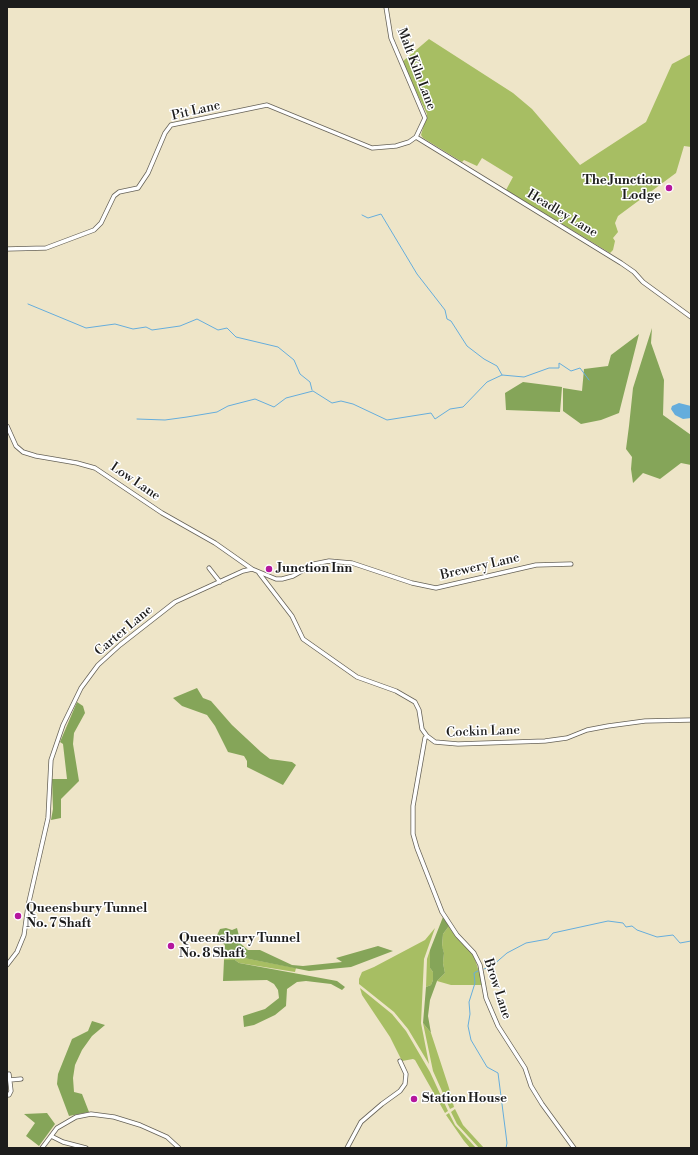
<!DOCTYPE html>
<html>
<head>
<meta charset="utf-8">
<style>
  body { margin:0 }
  #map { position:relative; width:698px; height:1155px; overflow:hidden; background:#eee5c8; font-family:"Libre Bodoni",serif }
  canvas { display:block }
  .frame { position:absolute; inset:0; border:8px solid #1c1c1c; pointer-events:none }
</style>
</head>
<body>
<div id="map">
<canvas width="698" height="1155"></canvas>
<div class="frame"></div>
</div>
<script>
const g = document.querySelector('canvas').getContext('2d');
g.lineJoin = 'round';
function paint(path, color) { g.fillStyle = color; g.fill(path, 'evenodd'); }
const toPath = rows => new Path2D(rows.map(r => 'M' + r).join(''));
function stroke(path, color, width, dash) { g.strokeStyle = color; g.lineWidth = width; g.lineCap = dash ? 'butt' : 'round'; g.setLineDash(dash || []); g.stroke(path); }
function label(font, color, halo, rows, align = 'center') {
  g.font = font + ' "Libre Bodoni",serif'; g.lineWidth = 3; g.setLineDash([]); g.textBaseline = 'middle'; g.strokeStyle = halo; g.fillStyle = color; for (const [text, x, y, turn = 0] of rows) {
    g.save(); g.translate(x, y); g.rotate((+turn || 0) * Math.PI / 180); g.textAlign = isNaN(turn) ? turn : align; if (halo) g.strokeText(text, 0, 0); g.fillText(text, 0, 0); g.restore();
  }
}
paint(toPath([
  [429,39,513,93,532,109,580,165,646,122,672,64,691,54,691,147,684,146,676,173,618,216,615,223,618,232,613,238,615,241,613,250,610,253,506,190,513,177,482,158,477,166,464,160,462,162,423,138,421,135,427,114,402,62],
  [449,926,474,956,483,985,451,985,437,981,445,973,443,963,444,953,442,947,443,934],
  [435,928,424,959,421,1023,429,1064,408,1029,394,1012,359,984,359,979,362,972,374,967,425,940],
  [430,950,430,968,433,972,433,980,431,985,426,987,427,959],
  [224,952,229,955,296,968,295,972,239,963,235,960,224,960],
  [360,988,392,1014,406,1031,430,1072,448,1111,445,1113,415,1060,413,1059,402,1061,390,1037,362,995],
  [423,1023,431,1033,449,1088,454,1107,450,1109,433,1071],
  [455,1109,463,1125,484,1148,479,1148,457,1124,451,1112],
  [449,1113,455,1125,476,1148,470,1148,464,1141,446,1115]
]), '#a7be63');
paint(toPath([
  [652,328,651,343,664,380,663,415,691,435,691,465,681,463,660,479,643,473,633,483,631,469,632,457,626,449,629,426,633,388],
  [639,334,619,413,601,420,581,424,563,411,563,388,582,391,584,369,608,366,611,355],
  [523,382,562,387,560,412,506,410,505,393],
  [197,688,203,698,211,701,232,725,261,752,270,759,292,762,296,765,283,785,247,767,247,761,244,756,228,752,215,726,207,715,182,706,173,698],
  [77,702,83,706,85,713,74,733,73,744,79,781,61,799,61,818,51,820,53,809,52,779,67,779,63,744,60,742],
  [443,917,449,926,443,934,442,946,444,953,443,963,445,973,437,981,430,1000,428,1016,431,1033,423,1023,426,987,431,985,433,980,433,972,430,968,430,950],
  [226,928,232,930,237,928,241,944,248,950,260,950,292,965,303,966,342,962,336,958,378,946,393,951,351,967,309,971,229,955,224,952,225,945,218,940,217,935,220,929],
  [224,960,235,960,239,963,337,981,345,987,342,990,331,984,306,981,297,982,287,989,286,1006,275,1015,254,1025,244,1027,243,1016,265,1009,279,998,278,990,274,984,267,980,223,981],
  [92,1021,105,1025,92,1036,82,1050,75,1065,73,1078,74,1092,82,1094,89,1112,69,1116,57,1084,58,1074,72,1039,88,1031],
  [47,1113,55,1124,39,1146,26,1136,35,1123,24,1114]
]), '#85a559');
paint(toPath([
  [679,403,691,406,691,418,683,419,675,415,671,409,672,406]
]), '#65addc');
stroke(toPath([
  [362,215,368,218,381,214,417,274,445,310,447,319,451,321,467,346,484,359,497,366,502,375],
  [28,304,86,328,115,324,133,329,146,327,152,330,180,326,197,319,218,330,227,328,236,337,278,347,294,360,300,374,310,382,312,390],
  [137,419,165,420,187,417,217,412,228,406,255,399,274,407,286,398,313,391,332,403,341,401,353,404,387,420,431,413,435,419,450,409,463,407,487,382,502,375,524,377,549,368,559,368,559,363,571,371,580,368,589,380],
  [484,969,492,966,507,953,526,943,548,939,553,933,608,921,623,923,626,927,632,926,637,930,657,937,673,935,680,943,691,941],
  [478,971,474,973,475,983,469,1002,470,1014,468,1026,471,1040,487,1067,498,1073,507,1143,506,1148]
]), '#65addc', 1);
const minor = toPath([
  [416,137,621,263,634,272,643,282,691,317],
  [7,249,46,248,94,230,101,223,114,196,119,192,138,188,148,173,165,133,171,125,267,105,372,148,396,146,409,142,416,137,425,118,391,38,386,7],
  [7,426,16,446,23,452,36,456,77,463,95,468,162,513,215,543,252,569],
  [209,568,220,582],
  [259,573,292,616,303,639,357,677,396,691,415,702,419,710,422,729,427,736,435,742,458,744,545,741,567,738,587,730,608,726,645,721,691,720],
  [427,736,425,738,413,806,413,834,417,848,442,912,457,935,474,953,480,965,486,998,498,1026,525,1068,531,1086,542,1104,574,1148],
  [7,965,17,952,24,935,28,906,48,818,51,760,63,725,81,688,98,665,120,645,175,602,243,571,252,569,276,579,282,579,293,576,314,564,329,561,352,563,412,583,436,588,536,565,571,564],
  [10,1080,21,1079],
  [7,1095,9,1095,11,1091,9,1074],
  [51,1136,63,1142,86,1148],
  [42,1148,57,1128,76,1117,91,1114,114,1117,140,1125,167,1137,179,1148],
  [347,1148,361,1122,382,1104,400,1091,405,1084,406,1074,400,1061]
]);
stroke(minor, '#666258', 5);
stroke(minor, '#fff', 3.5);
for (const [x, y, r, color] of [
  [669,188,4,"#b5179e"],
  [269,569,4,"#b5179e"],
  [18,916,4,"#b5179e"],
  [171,946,4,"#b5179e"],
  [414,1099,4,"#b5179e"]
]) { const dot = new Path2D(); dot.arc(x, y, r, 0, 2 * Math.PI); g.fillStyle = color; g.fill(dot); stroke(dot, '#fff', 1.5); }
label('13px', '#1c1c1c', '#fff', [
  ["Malt Kiln Lane",416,69,69],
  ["Pit Lane",196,111,-13],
  ["Headley Lane",562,214,31],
  ["Low Lane",135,482,34],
  ["Brewery Lane",480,567,-13],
  ["Carter Lane",124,631,-40],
  ["Cockin Lane",483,732,-2],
  ["Brow Lane",497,989,72]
]);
label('bold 13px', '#1c1c1c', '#fff', [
  ["The Junction",661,181,"right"],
  ["Lodge",661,196,"right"],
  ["Junction Inn",277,569],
  ["Queensbury Tunnel",26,909],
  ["No. 7 Shaft",26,924],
  ["Queensbury Tunnel",179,939],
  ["No. 8 Shaft",179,954],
  ["Station House",422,1099]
], 'left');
</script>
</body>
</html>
